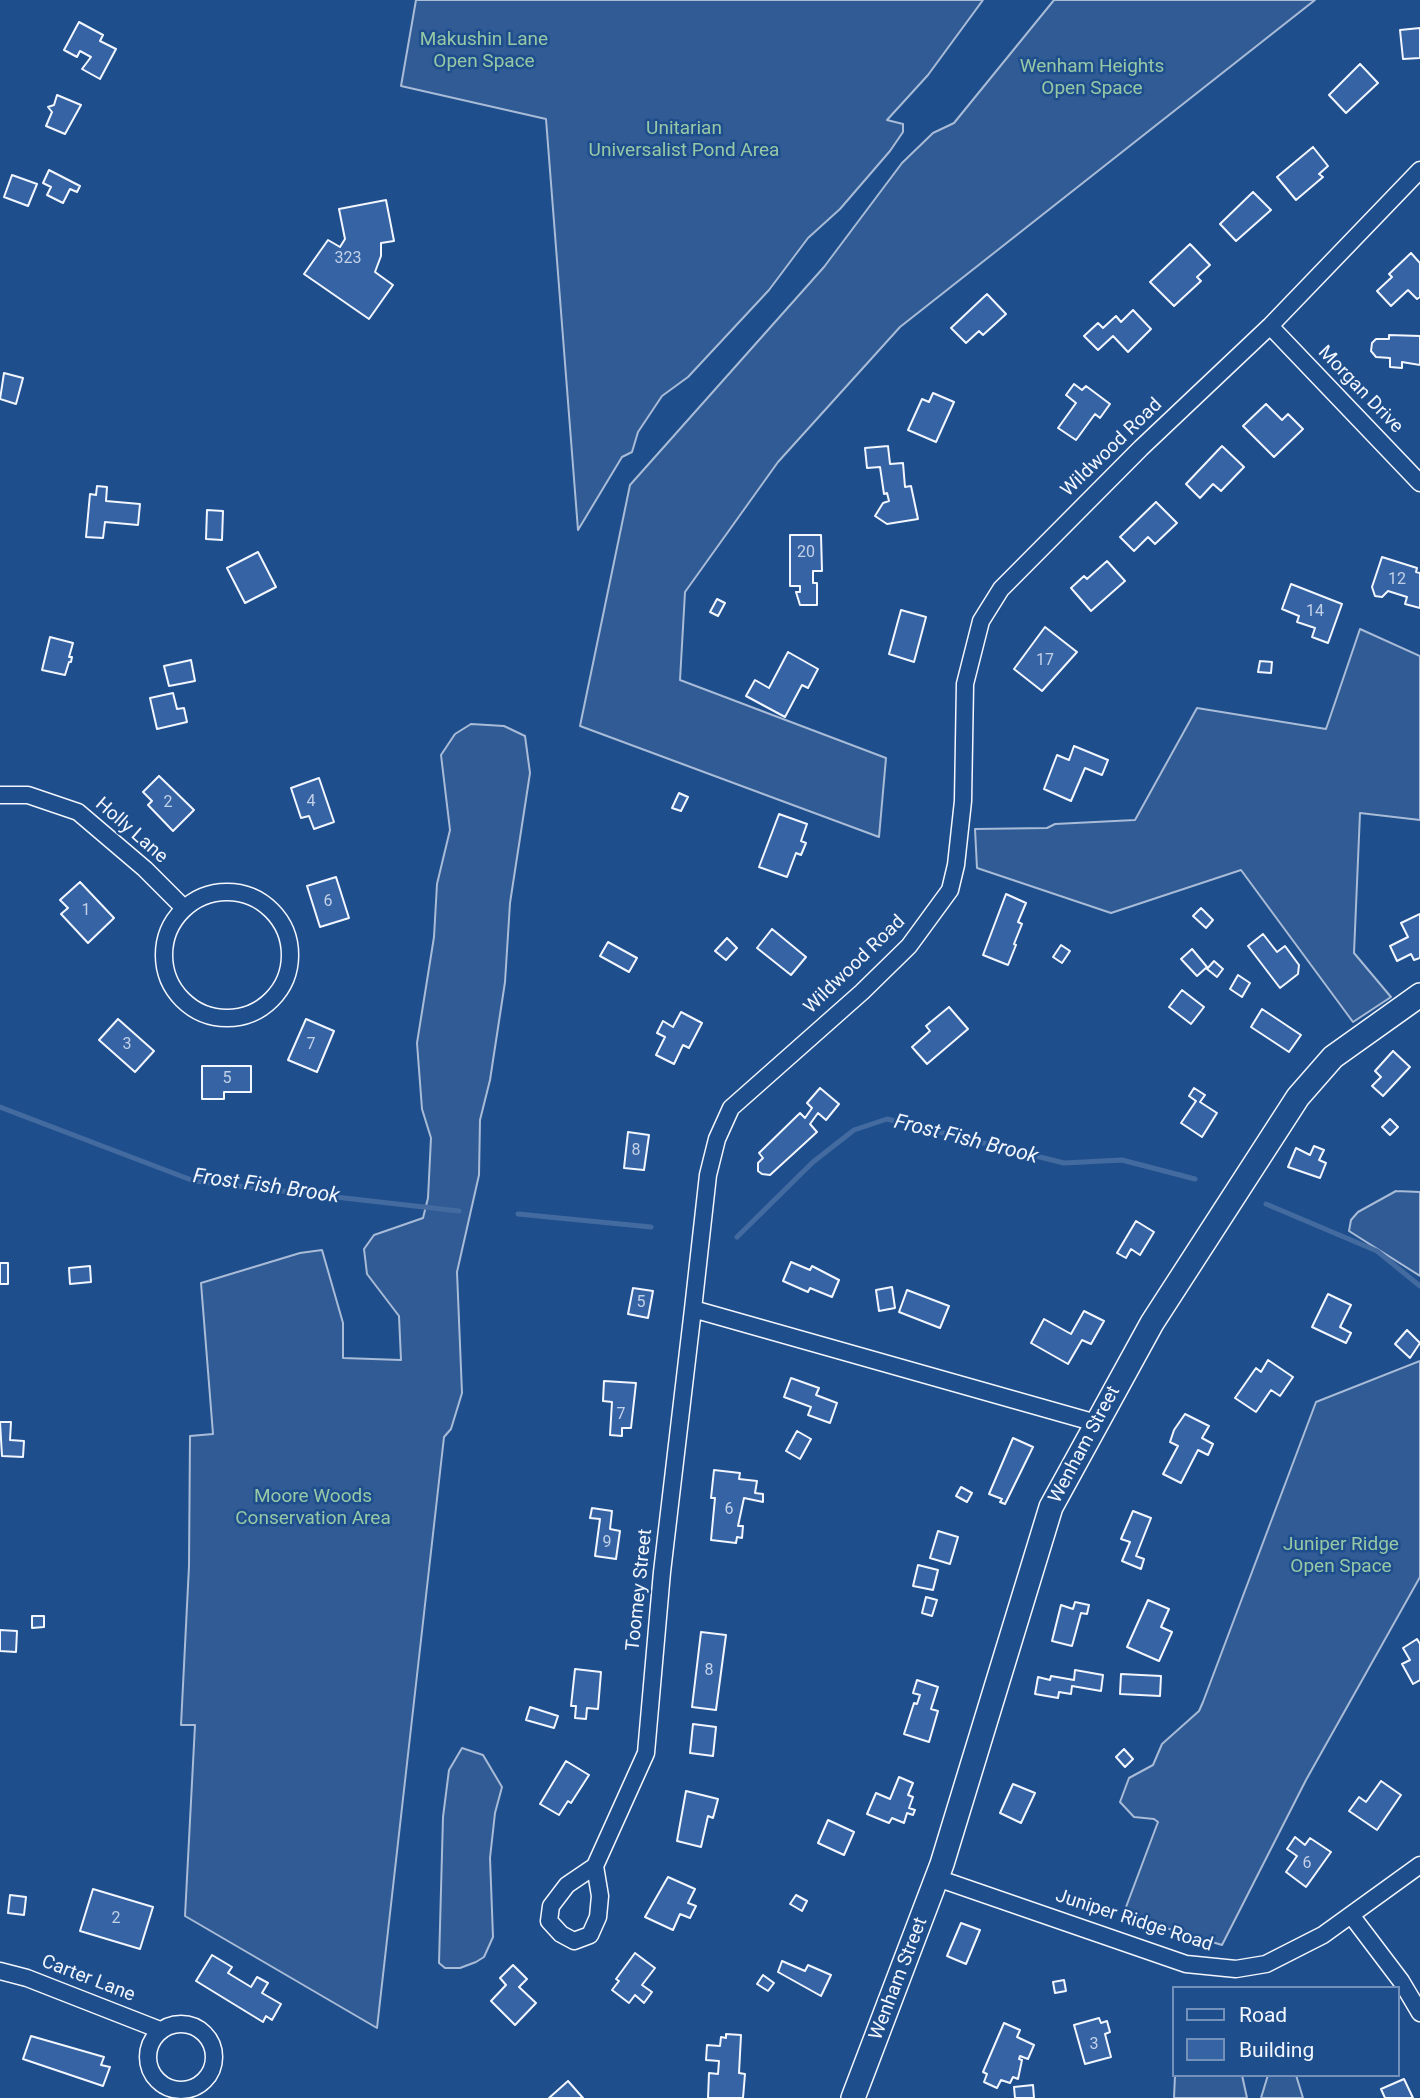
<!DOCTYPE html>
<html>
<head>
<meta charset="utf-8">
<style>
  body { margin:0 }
  #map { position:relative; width:1420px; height:2098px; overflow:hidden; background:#1f4e8c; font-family:Roboto,sans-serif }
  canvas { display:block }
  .legend { position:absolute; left:1172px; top:1986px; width:228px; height:91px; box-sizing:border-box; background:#1f4e8c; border:2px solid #7391ba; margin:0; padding:9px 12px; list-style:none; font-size:21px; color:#f2f6ff }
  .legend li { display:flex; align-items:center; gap:14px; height:35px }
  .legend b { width:35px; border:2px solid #7391ba }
</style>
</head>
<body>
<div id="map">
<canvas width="1420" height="2098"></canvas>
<ul class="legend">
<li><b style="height:9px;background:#1f4e8c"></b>Road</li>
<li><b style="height:19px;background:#3563a3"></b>Building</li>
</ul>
</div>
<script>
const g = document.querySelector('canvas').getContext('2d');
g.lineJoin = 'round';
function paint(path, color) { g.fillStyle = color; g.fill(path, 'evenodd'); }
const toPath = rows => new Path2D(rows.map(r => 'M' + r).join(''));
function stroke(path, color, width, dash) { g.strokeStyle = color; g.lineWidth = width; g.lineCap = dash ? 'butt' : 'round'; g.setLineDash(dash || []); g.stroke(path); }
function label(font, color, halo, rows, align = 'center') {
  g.font = font + ' Roboto,sans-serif'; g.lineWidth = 5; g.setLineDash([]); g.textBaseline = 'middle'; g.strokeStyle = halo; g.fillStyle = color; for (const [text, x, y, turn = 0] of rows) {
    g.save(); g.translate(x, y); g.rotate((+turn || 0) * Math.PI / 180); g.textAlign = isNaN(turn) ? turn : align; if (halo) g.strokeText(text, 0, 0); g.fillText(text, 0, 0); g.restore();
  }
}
const built = toPath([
  [416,0,983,0,928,75,887,120,903,124,903,132,890,151,840,209,808,238,769,290,688,377,662,396,638,432,632,452,622,457,578,530,546,119,401,86,416,0],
  [1054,0,1315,0,900,327,778,462,685,592,680,680,886,758,879,837,580,726,630,485,824,267,902,163,933,133,954,123,1054,0],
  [1360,629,1420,656,1420,820,1360,813,1354,953,1391,997,1353,1022,1241,870,1111,913,977,868,975,829,1047,828,1055,824,1135,820,1197,708,1326,729,1360,629],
  [471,724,504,726,525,736,530,773,510,903,505,982,490,1080,480,1120,479,1175,457,1272,462,1393,451,1429,444,1437,377,2028,185,1916,195,1725,181,1725,189,1566,190,1436,213,1434,201,1283,300,1253,322,1250,343,1323,343,1358,401,1360,399,1316,367,1274,364,1249,374,1235,423,1218,428,1198,431,1138,422,1109,417,1043,434,937,437,884,450,830,441,755,455,734,471,724],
  [1396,1191,1420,1192,1420,1276,1349,1231,1351,1220,1358,1212,1396,1191],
  [1420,1361,1420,1577,1306,1780,1222,1945,1123,1915,1158,1822,1154,1819,1134,1817,1120,1802,1129,1778,1153,1765,1162,1744,1199,1711,1203,1702,1316,1402,1420,1361],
  [462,1748,483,1755,502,1787,495,1813,490,1858,493,1937,484,1957,476,1962,460,1968,445,1968,439,1963,443,1817,449,1770,462,1748],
  [1175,2075,1242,2075,1247,2098,1174,2098,1175,2075],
  [1268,2075,1296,2075,1303,2098,1261,2098,1268,2075]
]);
paint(built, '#305b95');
stroke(built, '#a8bbd7', 2);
stroke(toPath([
  [0,1107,194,1181,459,1211],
  [1266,1204,1377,1251,1420,1286],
  [518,1214,651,1227],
  [737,1237,813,1162,854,1130,887,1119,1064,1163,1122,1160,1195,1179]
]), '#446ba0', 5);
const building = toPath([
  [79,22,103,35,100,41,116,49,100,79,82,69,91,57,80,51,77,57,64,50,79,22],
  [1420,28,1420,58,1403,59,1400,30,1420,28],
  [1360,64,1378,83,1346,113,1329,95,1360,64],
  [57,95,81,105,65,134,46,126,52,112,48,107,54,105,57,95],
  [1313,147,1328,166,1319,174,1323,177,1296,200,1277,177,1313,147],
  [49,170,80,186,77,192,70,189,63,203,47,195,51,187,43,183,49,170],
  [12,175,37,184,28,206,4,197,12,175],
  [1253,192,1271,210,1236,241,1220,224,1253,192],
  [386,200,394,241,381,243,381,256,375,272,393,285,369,319,304,274,328,240,340,247,345,239,339,209,386,200],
  [1190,244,1210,265,1197,277,1201,281,1174,306,1150,282,1190,244],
  [1411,253,1420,263,1420,297,1417,299,1408,290,1391,306,1377,291,1392,277,1389,274,1411,253],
  [987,294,1006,314,983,335,979,331,966,343,951,328,987,294],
  [1133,310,1151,329,1128,352,1113,336,1098,350,1084,336,1098,323,1103,328,1116,316,1121,322,1133,310],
  [1389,335,1420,336,1420,365,1402,362,1402,368,1390,367,1390,358,1376,357,1371,351,1372,343,1376,339,1389,339,1389,335],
  [4,373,23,378,16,404,0,399,4,373],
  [1074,384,1082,390,1086,386,1110,404,1100,418,1095,414,1076,440,1058,428,1076,403,1066,395,1074,384],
  [933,393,954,402,936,442,908,430,922,399,929,402,933,393],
  [1266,404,1282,420,1288,414,1303,429,1274,457,1243,426,1266,404],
  [888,446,890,464,903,463,905,487,911,486,918,519,887,524,875,516,883,503,889,501,887,493,884,494,880,467,867,468,865,448,888,446],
  [1222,446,1244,467,1221,491,1213,484,1200,498,1186,484,1222,446],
  [97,486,107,487,106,501,140,504,138,525,105,522,103,538,86,537,90,494,96,495,97,486],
  [1156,502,1177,523,1155,544,1148,537,1134,551,1120,537,1156,502],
  [207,510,223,511,222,540,206,539,207,510],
  [790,535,821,535,822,571,813,571,813,583,817,583,817,605,800,605,796,592,800,592,800,586,790,586,790,535],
  [258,552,276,587,245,603,227,568,258,552],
  [1382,557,1417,568,1416,572,1420,573,1420,608,1405,604,1407,597,1388,591,1382,597,1375,596,1372,587,1382,557],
  [1107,561,1125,581,1091,611,1071,588,1084,576,1087,579,1107,561],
  [1291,584,1342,604,1328,643,1312,637,1315,628,1297,622,1299,616,1282,609,1291,584],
  [717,599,725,603,718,616,710,612,717,599],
  [901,610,926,617,914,662,889,654,901,610],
  [1045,627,1077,652,1042,691,1014,669,1045,627],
  [50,637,73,643,69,657,72,657,71,662,69,662,65,675,42,670,50,637],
  [788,652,818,669,808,688,802,685,785,717,746,696,755,680,769,688,788,652],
  [191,660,195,681,169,686,164,666,191,660],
  [1260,661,1272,662,1271,673,1258,672,1260,661],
  [173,693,177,709,184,708,187,722,157,729,150,698,173,693],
  [1074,746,1108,760,1102,775,1085,768,1071,801,1044,789,1057,755,1069,760,1074,746],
  [159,776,194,810,173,831,148,805,152,801,143,792,159,776],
  [319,778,334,822,314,829,309,816,301,818,291,788,319,778],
  [679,793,688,797,681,811,672,808,679,793],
  [779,814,807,824,801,841,806,843,801,855,796,853,787,877,759,867,779,814],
  [336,877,349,918,320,927,307,886,336,877],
  [80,882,114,918,88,943,61,914,68,908,60,900,80,882],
  [1006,894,1026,903,1018,922,1022,924,1014,944,1016,945,1008,965,983,955,1006,894],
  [1201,908,1213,920,1206,928,1193,916,1201,908],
  [1420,914,1420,958,1414,960,1411,954,1397,961,1390,946,1408,937,1401,923,1420,914],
  [772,929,806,957,791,975,757,948,772,929],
  [1263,934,1277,952,1285,946,1299,965,1298,974,1280,988,1248,946,1263,934],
  [727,938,737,948,726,960,715,951,727,938],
  [608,942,637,958,629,972,600,956,608,942],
  [1061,945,1070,951,1062,963,1053,957,1061,945],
  [1192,949,1207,967,1197,976,1181,959,1192,949],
  [1214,961,1223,969,1217,977,1207,969,1214,961],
  [1238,975,1250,983,1242,997,1230,989,1238,975],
  [1182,990,1204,1007,1191,1024,1169,1007,1182,990],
  [949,1007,968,1029,927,1064,912,1047,930,1031,926,1026,949,1007],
  [1262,1009,1301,1035,1289,1052,1251,1027,1262,1009],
  [681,1012,702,1023,689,1048,683,1045,674,1064,656,1055,665,1037,657,1033,663,1021,673,1027,681,1012],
  [118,1019,154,1051,135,1072,99,1040,118,1019],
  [306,1019,334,1031,317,1072,288,1060,306,1019],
  [1393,1051,1410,1067,1383,1096,1372,1086,1381,1077,1375,1071,1393,1051],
  [202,1066,251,1066,251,1092,224,1092,224,1099,202,1099,202,1066],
  [820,1088,839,1104,826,1120,818,1113,810,1124,817,1132,770,1175,762,1174,758,1171,758,1163,763,1158,759,1153,800,1113,805,1118,812,1108,807,1103,820,1088],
  [1194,1088,1205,1095,1200,1102,1217,1113,1202,1137,1181,1123,1196,1101,1189,1096,1194,1088],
  [1390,1119,1398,1127,1390,1135,1382,1127,1390,1119],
  [628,1132,649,1135,644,1170,624,1168,628,1132],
  [1314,1146,1324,1150,1319,1160,1326,1163,1320,1178,1288,1167,1296,1148,1310,1155,1314,1146],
  [1136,1221,1154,1232,1140,1255,1131,1249,1126,1258,1117,1253,1136,1221],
  [791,1262,810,1270,812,1266,839,1280,832,1297,810,1288,808,1292,783,1281,791,1262],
  [0,1263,8,1263,8,1284,0,1284,0,1263],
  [90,1266,91,1282,70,1284,69,1268,90,1266],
  [892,1287,895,1308,879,1311,876,1290,892,1287],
  [633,1288,653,1291,648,1318,628,1314,633,1288],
  [907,1290,949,1306,940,1328,899,1312,907,1290],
  [1328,1294,1351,1305,1340,1327,1351,1333,1346,1343,1312,1327,1328,1294],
  [1084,1311,1104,1321,1091,1344,1082,1340,1068,1364,1031,1343,1044,1319,1071,1334,1084,1311],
  [1407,1330,1420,1343,1410,1358,1395,1344,1407,1330],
  [1268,1360,1293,1377,1280,1396,1271,1390,1256,1412,1235,1398,1256,1368,1261,1372,1268,1360],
  [791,1378,819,1388,816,1395,837,1403,830,1423,808,1415,811,1407,784,1397,791,1378],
  [604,1381,636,1383,631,1428,622,1428,622,1436,610,1435,612,1402,603,1401,604,1381],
  [1185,1414,1209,1426,1202,1438,1213,1444,1208,1455,1198,1450,1181,1483,1163,1474,1178,1446,1170,1442,1174,1430,1185,1414],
  [0,1422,11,1422,10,1440,24,1441,23,1457,2,1456,0,1422],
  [797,1431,811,1439,800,1459,786,1451,797,1431],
  [1013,1438,1033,1447,1005,1504,1000,1502,1002,1499,989,1494,1013,1438],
  [714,1470,740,1473,739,1479,757,1481,755,1493,763,1494,763,1502,744,1498,738,1526,743,1526,742,1538,737,1537,736,1543,711,1540,715,1498,711,1498,714,1470],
  [961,1487,972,1493,967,1502,956,1496,961,1487],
  [592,1508,612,1511,610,1529,620,1531,616,1559,595,1556,600,1519,590,1518,592,1508],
  [1133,1511,1151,1518,1136,1556,1144,1559,1141,1569,1122,1561,1130,1542,1121,1539,1133,1511],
  [938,1531,958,1537,950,1564,930,1558,938,1531],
  [918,1565,938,1570,933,1590,913,1586,918,1565],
  [926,1597,937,1600,932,1616,922,1613,926,1597],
  [1148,1600,1169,1609,1161,1627,1172,1632,1159,1661,1127,1647,1148,1600],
  [1075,1602,1089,1605,1087,1614,1081,1613,1072,1646,1052,1641,1061,1605,1073,1609,1075,1602],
  [32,1616,44,1616,44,1627,32,1628,32,1616],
  [0,1630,17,1631,16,1652,0,1651,0,1630],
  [701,1632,726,1635,716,1710,692,1707,701,1632],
  [1417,1639,1420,1644,1420,1680,1413,1684,1402,1664,1410,1660,1403,1648,1417,1639],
  [575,1669,601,1672,598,1709,587,1708,586,1719,575,1718,576,1706,571,1706,575,1669],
  [1075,1670,1103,1675,1101,1691,1072,1686,1071,1694,1059,1692,1058,1698,1035,1694,1038,1677,1050,1680,1051,1676,1074,1680,1075,1670],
  [1121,1674,1161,1676,1160,1696,1120,1694,1121,1674],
  [917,1680,938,1687,931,1709,938,1711,929,1742,904,1734,914,1703,917,1704,920,1695,913,1693,917,1680],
  [530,1707,558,1716,554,1728,526,1720,530,1707],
  [693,1724,716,1727,713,1756,690,1753,693,1724],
  [1124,1749,1133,1759,1125,1767,1116,1757,1124,1749],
  [566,1761,589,1775,571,1803,568,1801,559,1815,540,1804,566,1761],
  [899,1777,913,1783,908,1795,913,1797,909,1808,915,1810,913,1815,907,1813,904,1823,892,1818,889,1823,867,1814,876,1793,890,1799,899,1777],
  [1381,1781,1401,1795,1377,1830,1349,1811,1359,1797,1366,1802,1381,1781],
  [1013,1784,1035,1793,1021,1823,1000,1813,1013,1784],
  [686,1791,718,1799,713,1818,708,1816,701,1847,677,1841,686,1791],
  [828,1820,854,1832,844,1855,818,1843,828,1820],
  [1295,1837,1305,1845,1310,1838,1331,1852,1306,1887,1286,1872,1297,1856,1287,1849,1295,1837],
  [668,1877,695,1889,688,1903,696,1906,690,1918,680,1914,673,1930,645,1917,668,1877],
  [93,1889,153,1907,140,1949,80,1931,93,1889],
  [10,1895,26,1897,24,1915,8,1913,10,1895],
  [796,1895,807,1901,802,1911,790,1904,796,1895],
  [961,1923,980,1930,966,1964,947,1956,961,1923],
  [635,1953,655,1968,642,1985,652,1992,644,2003,635,1995,629,2003,612,1990,619,1981,616,1979,635,1953],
  [212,1955,232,1967,228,1973,251,1987,257,1977,268,1983,262,1993,281,2004,272,2020,266,2016,263,2022,196,1981,212,1955],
  [782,1961,805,1971,808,1965,831,1975,821,1996,778,1972,782,1961],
  [513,1965,527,1979,519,1987,536,2003,515,2025,491,2001,506,1985,500,1978,513,1965],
  [763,1975,774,1983,768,1991,757,1984,763,1975],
  [1064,1980,1066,1991,1055,1993,1053,1982,1064,1980],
  [1099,2018,1101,2023,1107,2021,1110,2032,1105,2034,1111,2057,1085,2064,1074,2025,1099,2018],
  [1004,2023,1020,2030,1017,2037,1034,2045,1028,2059,1020,2056,1019,2059,1022,2060,1018,2079,1013,2077,1010,2083,1001,2080,997,2088,984,2082,987,2074,983,2072,1004,2023],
  [726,2034,741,2035,739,2073,745,2074,743,2098,708,2098,709,2073,718,2074,719,2061,706,2060,707,2045,720,2046,721,2037,726,2038,726,2034],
  [31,2036,104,2057,101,2065,110,2067,103,2086,23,2059,31,2036],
  [1404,2079,1413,2098,1385,2098,1381,2089,1404,2079],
  [568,2081,583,2098,549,2098,568,2081],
  [1033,2085,1034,2098,1015,2098,1014,2087,1033,2085]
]);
paint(building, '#3563a3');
stroke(building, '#f2f6ff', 2);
const street = toPath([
  [1270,326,1420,483],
  [0,795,28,795,78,812,145,869,184,908],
  '164 955a63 63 0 1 1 126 0a63 63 0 1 1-126 0Z',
  [1096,1423,693,1309,708,1175,717,1139,731,1108,862,992,909,946,950,890,956,865,963,801,965,684,981,621,1001,589,1141,448,1270,326,1420,170],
  [595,1866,600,1896,598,1917,590,1935,574,1941,561,1934,549,1921,551,1906,567,1885,595,1866,646,1753,662,1572,693,1309],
  [937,1878,1186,1964,1236,1969,1266,1964,1323,1935,1420,1865],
  [1351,1915,1401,1981,1420,2013],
  [0,1971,27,1978,160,2030],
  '148 2057a33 33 0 1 1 66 0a33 33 0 1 1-66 0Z'
]);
const secondary = toPath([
  [853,2098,942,1864,1051,1507,1152,1323,1298,1097,1333,1057,1420,995]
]);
stroke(street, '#f2f6ff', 19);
stroke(secondary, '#f2f6ff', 26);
stroke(street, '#1f4e8c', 16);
stroke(secondary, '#1f4e8c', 23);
label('16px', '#c3d1e8', null, [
  ["323",348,259],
  ["20",806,553],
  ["12",1397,580],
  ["14",1315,612],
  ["17",1045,661],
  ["4",311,802],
  ["2",168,803],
  ["6",328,902],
  ["1",86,911],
  ["3",127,1045],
  ["7",311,1045],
  ["5",227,1079],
  ["8",636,1151],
  ["5",641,1303],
  ["7",621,1415],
  ["6",729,1510],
  ["9",607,1543],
  ["8",709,1671],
  ["6",1307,1864],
  ["2",116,1919],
  ["3",1094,2045]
]);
label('19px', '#97c8a6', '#1f4e8c', [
  ["Makushin Lane",484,40],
  ["Open Space",484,62],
  ["Wenham Heights",1092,67],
  ["Open Space",1092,89],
  ["Unitarian",684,129],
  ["Universalist Pond Area",684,151],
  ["Moore Woods",313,1497],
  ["Conservation Area",313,1519],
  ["Juniper Ridge",1341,1545],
  ["Open Space",1341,1567]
]);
label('19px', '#f2f6ff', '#1f4e8c', [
  ["Morgan Drive",1360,390,46],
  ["Wildwood Road",1112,448,-44],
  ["Holly Lane",131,831,41],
  ["Wildwood Road",855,965,-44],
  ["Wenham Street",1085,1445,-62],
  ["Toomey Street",640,1590,-84],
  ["Juniper Ridge Road",1134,1921,18],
  ["Carter Lane",88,1979,21],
  ["Wenham Street",899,1979,-69]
]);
label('italic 21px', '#f2f6ff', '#1f4e8c', [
  ["Frost Fish Brook",966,1140,14],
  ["Frost Fish Brook",266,1187,8]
]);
</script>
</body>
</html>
